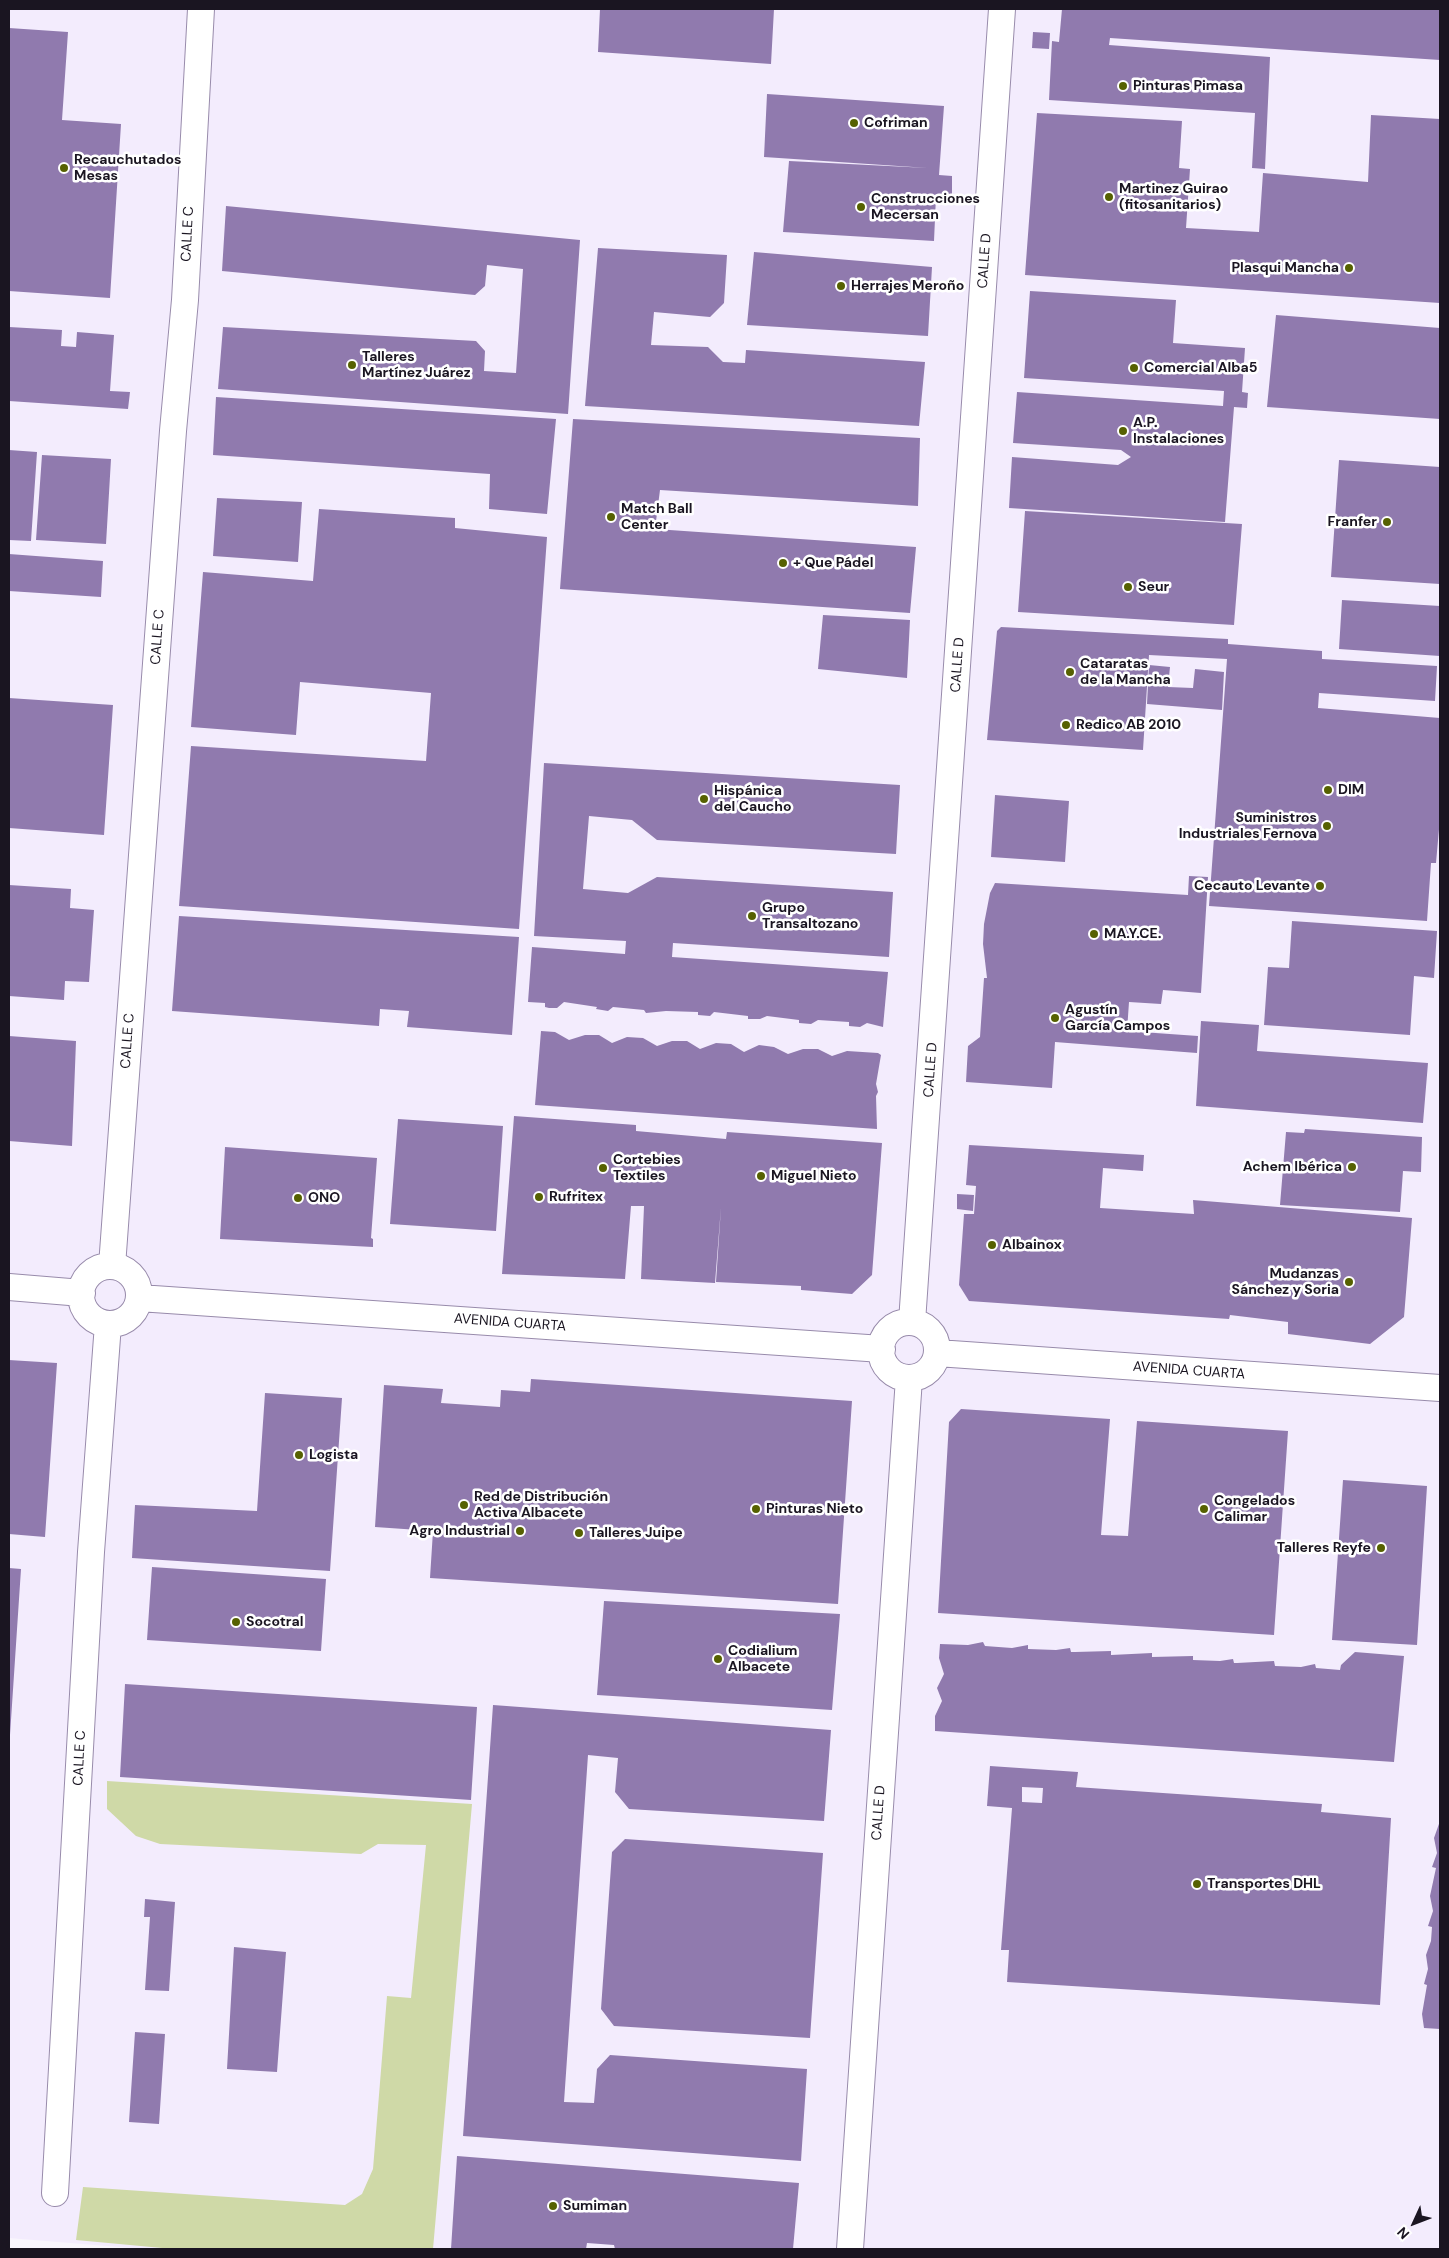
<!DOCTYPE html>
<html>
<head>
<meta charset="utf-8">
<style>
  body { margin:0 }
  #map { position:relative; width:1449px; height:2258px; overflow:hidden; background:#f9f6fd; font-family:"DM Sans",sans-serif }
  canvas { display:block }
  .frame { position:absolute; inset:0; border:10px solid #1a1521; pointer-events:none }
  .north { position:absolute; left:1389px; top:2198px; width:50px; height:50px; -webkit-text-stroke:4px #fff; paint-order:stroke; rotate:227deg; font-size:14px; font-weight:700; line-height:20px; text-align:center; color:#1a1521 }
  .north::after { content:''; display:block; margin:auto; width:18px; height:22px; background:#1a1521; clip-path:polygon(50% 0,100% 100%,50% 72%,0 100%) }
</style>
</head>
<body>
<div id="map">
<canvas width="1449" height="2258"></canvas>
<div class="frame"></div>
<div class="north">N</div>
</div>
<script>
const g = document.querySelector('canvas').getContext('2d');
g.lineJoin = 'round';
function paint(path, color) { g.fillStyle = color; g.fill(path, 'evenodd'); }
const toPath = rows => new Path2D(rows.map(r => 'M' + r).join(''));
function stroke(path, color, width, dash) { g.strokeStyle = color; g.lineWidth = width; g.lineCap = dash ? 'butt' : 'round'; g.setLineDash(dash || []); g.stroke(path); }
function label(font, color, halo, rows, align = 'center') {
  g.font = font + ' "DM Sans",sans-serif'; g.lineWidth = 5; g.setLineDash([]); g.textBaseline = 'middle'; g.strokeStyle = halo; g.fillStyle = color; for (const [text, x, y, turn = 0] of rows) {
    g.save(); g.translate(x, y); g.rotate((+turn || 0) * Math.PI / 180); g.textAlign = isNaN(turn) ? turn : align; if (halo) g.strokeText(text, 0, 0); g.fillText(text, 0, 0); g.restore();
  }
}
paint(toPath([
  [9,9,1440,9,1440,2249,144,2249,9,2238]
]), '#f3ecfd');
paint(toPath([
  [107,1781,472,1804,433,2249,173,2249,76,2240,83,2187,345,2205,362,2194,373,2169,387,1996,411,1998,426,1845,378,1844,361,1854,160,1844,136,1836,107,1809]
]), '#cfd9a7');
paint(toPath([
  [600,9,774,9,771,64,598,52],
  [1062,9,1440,9,1440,60,1110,38,1109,45,1270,57,1265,169,1252,168,1255,113,1049,100,1052,41,1059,42],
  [9,28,68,32,62,120,121,124,110,298,9,291],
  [1033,32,1050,33,1049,49,1032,48],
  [767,94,944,106,939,175,952,176,952,198,936,196,934,241,783,232,789,161,928,168,764,157],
  [1037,113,1182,121,1179,168,1190,169,1186,228,1259,232,1263,173,1368,182,1371,115,1440,119,1440,303,1025,275],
  [226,206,580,240,568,414,218,389,223,327,476,341,485,351,484,371,516,373,523,269,487,265,485,286,475,295,222,271],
  [598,248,727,255,724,303,710,317,654,312,651,345,708,347,723,362,745,363,746,350,925,362,919,426,585,406],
  [754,252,932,267,928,336,747,325],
  [1030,291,1176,300,1173,343,1245,348,1242,392,1248,393,1247,408,1234,407,1225,522,1009,508,1012,457,1118,465,1131,457,1121,450,1013,443,1017,392,1223,406,1224,391,1024,378],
  [1276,315,1440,328,1440,419,1267,407],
  [9,327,62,330,61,346,76,347,77,332,114,335,110,391,130,392,128,409,9,401],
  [216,397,556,419,547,514,489,509,490,474,213,455],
  [573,419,920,438,918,506,660,490,655,529,916,547,910,613,560,589],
  [9,450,37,452,31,541,9,540],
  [42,455,111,459,106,544,36,540],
  [1339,460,1440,467,1440,584,1331,577],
  [217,498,302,502,298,562,213,556],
  [319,509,455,518,455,528,547,537,519,929,179,906,191,746,426,761,431,693,300,682,296,735,191,727,203,572,313,581],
  [1025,511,1242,524,1234,625,1018,612],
  [9,554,103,561,101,597,9,591],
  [1342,600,1440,606,1440,656,1339,649],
  [823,615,910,620,907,678,818,669],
  [1001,627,1228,639,1228,644,1322,651,1322,659,1437,666,1435,701,1319,693,1318,708,1440,718,1440,818,1436,863,1431,863,1427,921,1209,906,1227,659,1149,655,1143,750,987,740,997,631],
  [1149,665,1170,667,1168,687,1193,688,1195,669,1224,672,1222,710,1147,704],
  [9,698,113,705,104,835,9,828],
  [544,763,900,785,896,854,657,840,632,820,589,816,583,889,628,893,657,877,893,892,889,957,673,943,672,957,888,972,883,1027,867,1023,860,1027,849,1026,849,1022,818,1020,811,1024,799,1023,799,1020,767,1016,760,1019,748,1019,748,1016,714,1012,710,1016,698,1015,698,1012,666,1011,646,1013,644,1010,613,1007,608,1011,596,1009,597,1007,564,1002,557,1008,549,1008,545,1007,545,1003,528,1002,532,947,625,954,626,941,534,936],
  [995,795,1069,801,1065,862,991,857],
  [1189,876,1208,877,1201,993,1163,990,1161,1004,1129,1002,1127,1031,1198,1036,1197,1053,1055,1042,1052,1088,966,1082,968,1046,980,1037,984,978,987,978,983,944,984,924,990,893,995,883,1188,895],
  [9,885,71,889,70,908,94,910,89,982,65,981,64,1000,9,996],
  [179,916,519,937,512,1035,407,1027,409,1011,380,1009,379,1026,172,1011],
  [1292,921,1437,931,1434,978,1414,976,1410,1035,1264,1025,1268,967,1289,968],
  [1201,1021,1259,1025,1257,1051,1428,1063,1423,1123,1196,1106],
  [541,1031,555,1032,569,1040,585,1035,599,1035,612,1043,627,1037,643,1038,657,1046,672,1041,687,1041,700,1049,716,1043,731,1044,744,1052,759,1045,774,1047,788,1054,803,1049,818,1049,832,1056,847,1051,878,1053,881,1055,876,1084,878,1092,876,1096,877,1129,535,1105],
  [9,1036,76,1041,72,1146,9,1141],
  [514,1116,636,1125,636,1131,726,1139,727,1132,882,1143,872,1275,852,1294,801,1290,801,1286,716,1282,721,1207,715,1283,641,1279,644,1206,631,1206,625,1279,502,1274],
  [398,1119,503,1126,496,1231,390,1224],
  [1305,1129,1422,1137,1421,1172,1403,1171,1400,1212,1280,1205,1286,1132,1304,1133],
  [969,1145,1144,1155,1143,1171,1103,1168,1100,1208,1194,1214,1193,1200,1412,1218,1404,1317,1370,1344,1288,1334,1288,1322,1230,1315,1229,1319,969,1301,959,1285,964,1214,974,1214,976,1186,966,1185],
  [225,1147,377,1158,371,1238,373,1239,373,1247,220,1239],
  [957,1194,974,1195,973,1211,957,1209],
  [9,1360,57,1363,45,1537,9,1534],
  [531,1379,852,1401,838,1604,430,1578,433,1531,375,1527,384,1385,443,1389,441,1403,500,1407,501,1390,530,1392],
  [265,1393,342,1398,330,1571,132,1558,135,1505,257,1511],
  [961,1409,1110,1419,1101,1535,1128,1536,1137,1421,1288,1431,1274,1635,938,1613,949,1422],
  [1343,1480,1427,1486,1417,1645,1332,1640],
  [152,1567,326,1579,321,1651,147,1640],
  [9,1568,21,1569,10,1735,9,1735],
  [604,1601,840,1614,832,1710,597,1695],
  [983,1642,985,1646,1012,1648,1028,1645,1028,1649,1056,1650,1070,1648,1071,1652,1075,1652,1111,1651,1111,1655,1152,1653,1152,1657,1193,1656,1193,1660,1220,1661,1233,1659,1234,1663,1237,1663,1274,1661,1275,1666,1301,1667,1315,1664,1316,1668,1340,1670,1341,1665,1355,1652,1404,1656,1394,1762,935,1731,935,1716,942,1701,937,1688,944,1674,939,1658,940,1644,968,1645],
  [125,1684,477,1707,471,1800,120,1777],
  [493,1705,831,1730,824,1821,629,1809,615,1792,618,1758,588,1755,564,2102,594,2103,597,2069,610,2055,807,2069,801,2161,463,2136],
  [990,1766,1078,1772,1076,1787,1322,1804,1321,1812,1391,1818,1380,2005,1007,1982,1009,1950,1001,1950,1012,1808,987,1806],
  [1022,1787,1043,1788,1042,1803,1022,1802],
  [1440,1821,1440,2029,1424,2028,1422,2014,1427,1985,1424,1984,1428,1969,1426,1955,1431,1941,1432,1927,1428,1926,1433,1911,1430,1896,1436,1868,1432,1867,1437,1853,1434,1838],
  [625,1839,823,1853,810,2038,614,2026,601,2009,612,1852],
  [145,1899,175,1902,169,1991,145,1990,150,1917,144,1917],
  [234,1947,286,1952,277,2072,227,2069],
  [135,2032,165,2034,159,2124,129,2122],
  [457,2156,799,2183,793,2249,615,2249,614,2245,587,2243,586,2249,451,2249]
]), '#907aae');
const minor = toPath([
  [112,1266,173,431,185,300,201,9],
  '81 1295a29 29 0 1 1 58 0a29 29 0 1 1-58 0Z',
  [9,1287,82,1293],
  [139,1298,882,1349],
  [912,1322,1002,9],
  '881 1350a28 28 0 1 1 56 0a28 28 0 1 1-56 0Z',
  [937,1353,1440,1388],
  [55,2193,91,1552,108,1324],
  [850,2249,909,1378]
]);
stroke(minor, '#988bab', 28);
stroke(minor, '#fff', 26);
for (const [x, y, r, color] of [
  [1123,86,5,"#566101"],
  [854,123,5,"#566101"],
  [64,168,5,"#566101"],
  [1109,197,5,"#566101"],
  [861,207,5,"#566101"],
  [1349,268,5,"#566101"],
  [841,286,5,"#566101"],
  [352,365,5,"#566101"],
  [1134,368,5,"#566101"],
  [1123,431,5,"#566101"],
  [611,517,5,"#566101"],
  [1387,522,5,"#566101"],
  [783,563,5,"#566101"],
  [1128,587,5,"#566101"],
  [1070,672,5,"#566101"],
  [1066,725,5,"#566101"],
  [1328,790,5,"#566101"],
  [704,799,5,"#566101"],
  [1327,826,5,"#566101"],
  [1320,886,5,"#566101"],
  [752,916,5,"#566101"],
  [1094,934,5,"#566101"],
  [1055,1018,5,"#566101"],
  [1352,1167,5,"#566101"],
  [603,1168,5,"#566101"],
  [761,1176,5,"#566101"],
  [539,1197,5,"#566101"],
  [298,1198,5,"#566101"],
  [992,1245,5,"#566101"],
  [1349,1282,5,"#566101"],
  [299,1455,5,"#566101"],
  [464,1505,5,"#566101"],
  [756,1509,5,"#566101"],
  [1204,1509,5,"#566101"],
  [520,1531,5,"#566101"],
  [579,1533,5,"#566101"],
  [1381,1548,5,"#566101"],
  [236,1622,5,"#566101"],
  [718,1659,5,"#566101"],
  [1197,1884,5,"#566101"],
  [553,2206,5,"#566101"]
]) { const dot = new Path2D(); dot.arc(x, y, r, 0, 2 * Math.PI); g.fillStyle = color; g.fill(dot); stroke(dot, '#fff', 2); }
label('bold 14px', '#1a1521', '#fff', [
  ["Pinturas Pimasa",1133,86],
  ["Cofriman",864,123],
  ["Recauchutados",74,160],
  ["Mesas",74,176],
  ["Martinez Guirao",1119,189],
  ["(fitosanitarios)",1119,205],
  ["Construcciones",871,199],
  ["Mecersan",871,215],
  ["Plasqui Mancha",1339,268,"right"],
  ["Herrajes Meroño",851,286],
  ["Talleres",362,357],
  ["Martínez Juárez",362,373],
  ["Comercial Alba5",1144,368],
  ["A.P.",1133,423],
  ["Instalaciones",1133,439],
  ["Match Ball",621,509],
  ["Center",621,525],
  ["Franfer",1377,522,"right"],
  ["+ Que Pádel",793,563],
  ["Seur",1138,587],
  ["Cataratas",1080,664],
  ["de la Mancha",1080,680],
  ["Redico AB 2010",1076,725],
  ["DIM",1338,790],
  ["Hispánica",714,791],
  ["del Caucho",714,807],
  ["Suministros",1317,818,"right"],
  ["Industriales Fernova",1317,834,"right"],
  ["Cecauto Levante",1310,886,"right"],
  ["Grupo",762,908],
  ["Transaltozano",762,924],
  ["MA.Y.CE.",1104,934],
  ["Agustín",1065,1010],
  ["García Campos",1065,1026],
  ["Cortebies",613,1160],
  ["Textiles",613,1176],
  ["Achem Ibérica",1342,1167,"right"],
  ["Miguel Nieto",771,1176],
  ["Rufritex",549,1197],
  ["ONO",308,1198],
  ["Albainox",1002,1245],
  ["Mudanzas",1339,1274,"right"],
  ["Sánchez y Soria",1339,1290,"right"],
  ["Logista",309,1455],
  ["Red de Distribución",474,1497],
  ["Activa Albacete",474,1513],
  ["Congelados",1214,1501],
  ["Calimar",1214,1517],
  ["Pinturas Nieto",766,1509],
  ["Agro Industrial",510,1531,"right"],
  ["Talleres Juipe",589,1533],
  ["Talleres Reyfe",1371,1548,"right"],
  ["Socotral",246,1622],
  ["Codialium",728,1651],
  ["Albacete",728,1667],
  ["Transportes DHL",1207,1884],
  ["Sumiman",563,2206]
], 'left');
label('14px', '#1a1521', '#fff', [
  ["CALLE C",188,234,-87],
  ["CALLE D",985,261,-86],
  ["CALLE C",158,637,-86],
  ["CALLE D",958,665,-86],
  ["CALLE C",128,1041,-86],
  ["CALLE D",931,1070,-86],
  ["AVENIDA CUARTA",510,1323,4],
  ["AVENIDA CUARTA",1189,1371,4],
  ["CALLE C",80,1758,-87],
  ["CALLE D",879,1813,-86]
]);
</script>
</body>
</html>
